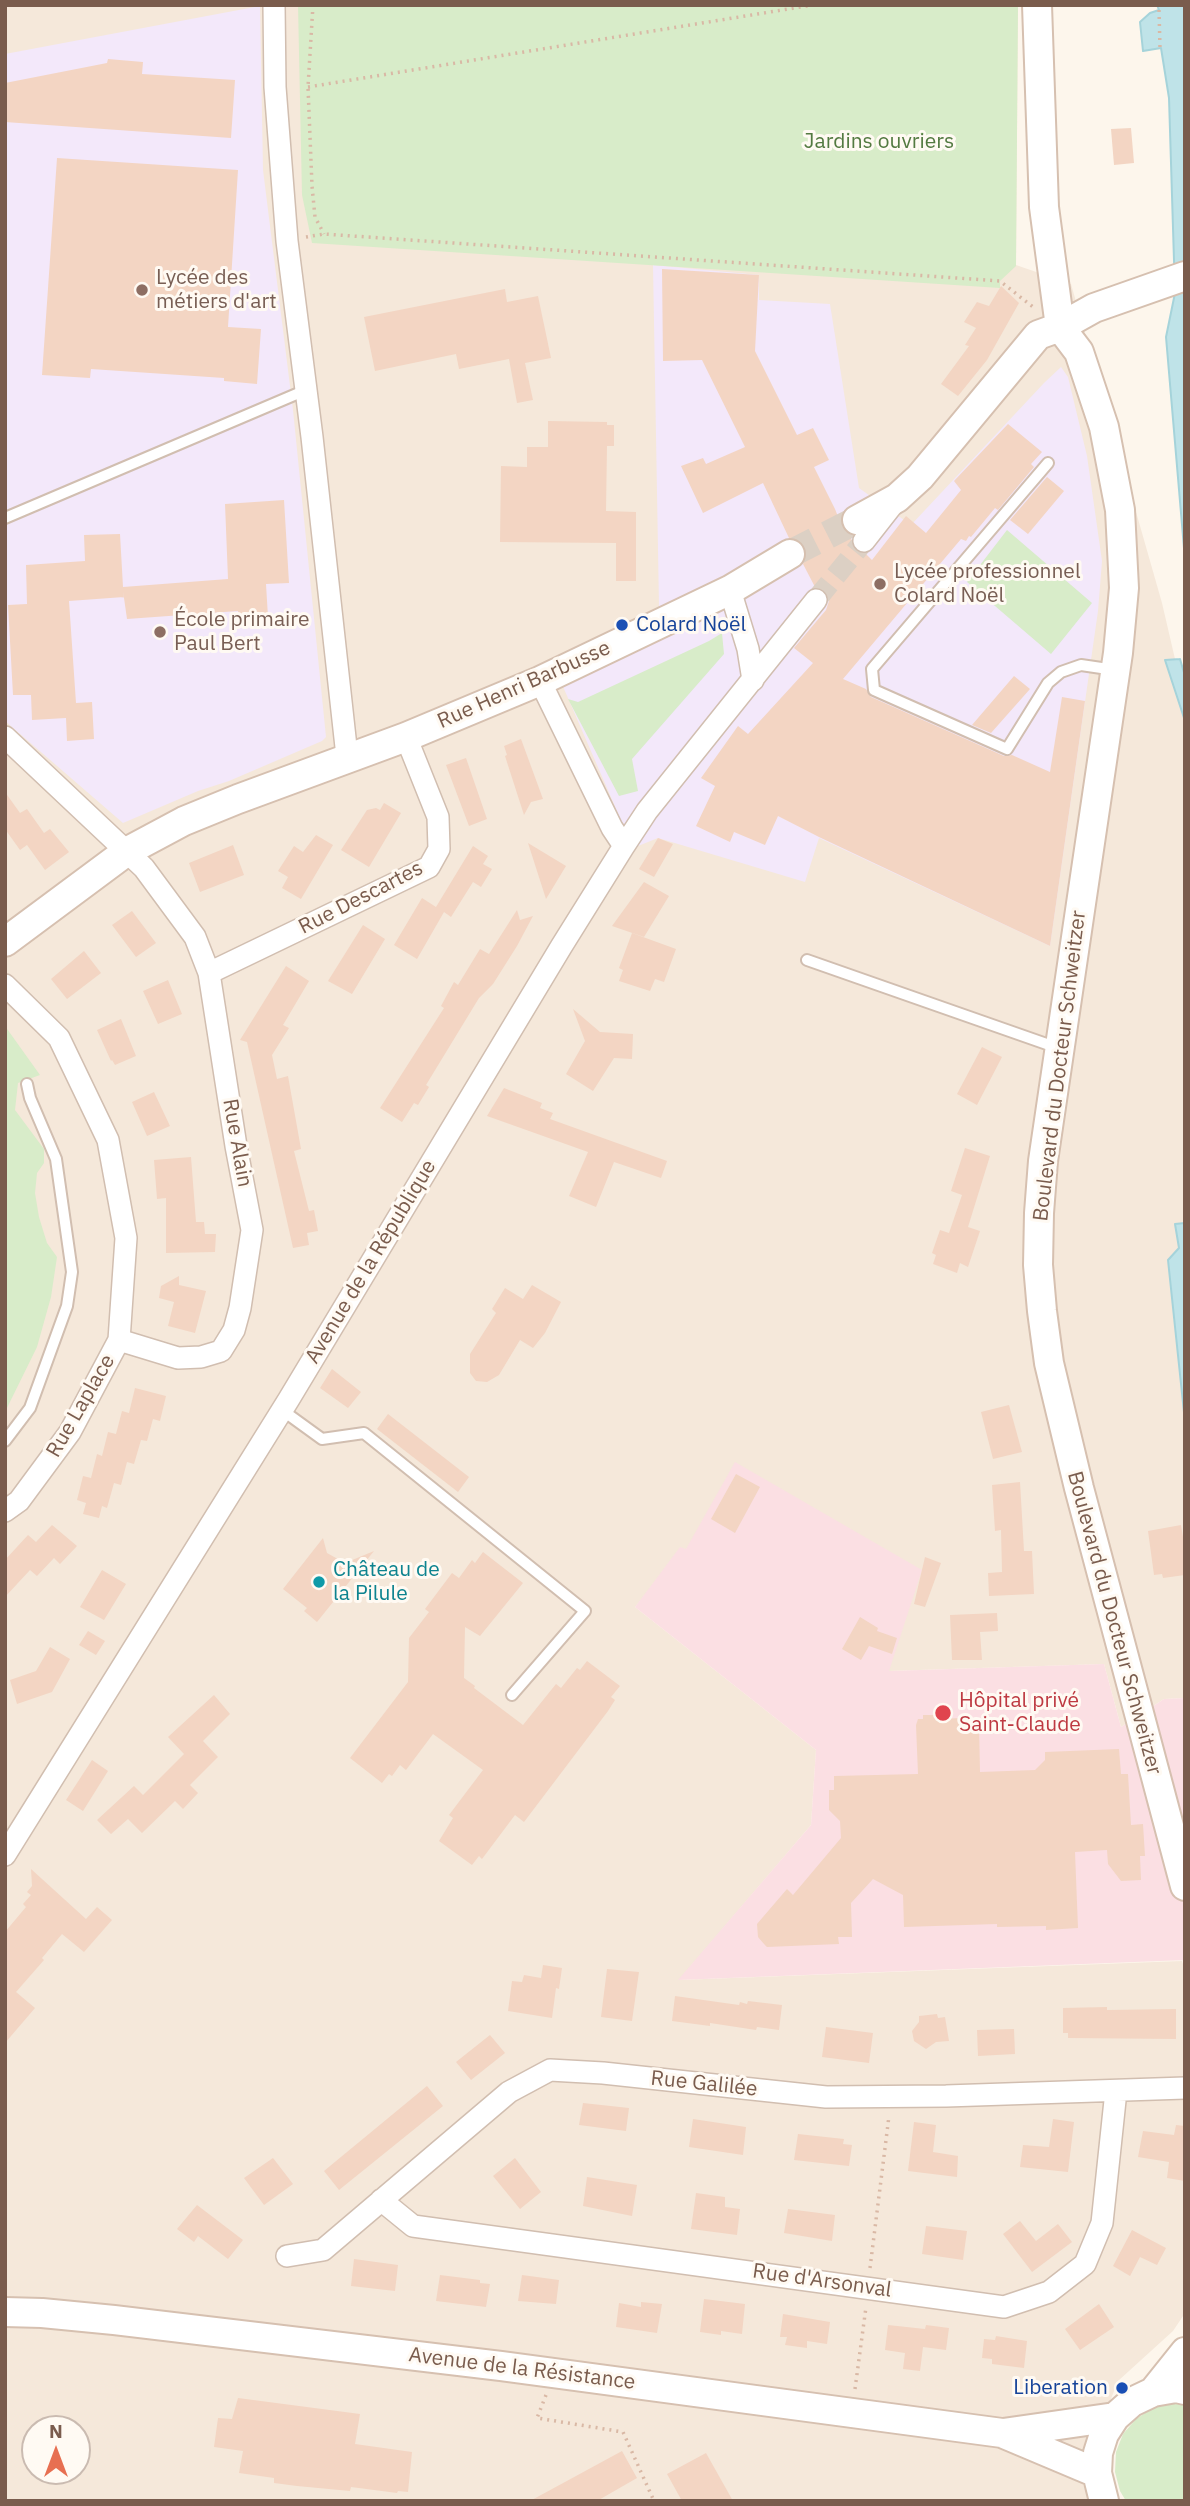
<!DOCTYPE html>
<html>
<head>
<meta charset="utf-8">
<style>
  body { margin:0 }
  #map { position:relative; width:1190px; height:2506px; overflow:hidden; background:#fdf6ec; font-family:"IBM Plex Sans",sans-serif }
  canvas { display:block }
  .frame { position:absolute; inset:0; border:7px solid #7a5c4d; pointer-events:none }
  .north { position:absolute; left:21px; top:2415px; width:70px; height:70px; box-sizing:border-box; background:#fffaf3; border:2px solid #cabbb1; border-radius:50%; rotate:0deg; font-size:19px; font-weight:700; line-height:28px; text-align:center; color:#7a5c4d }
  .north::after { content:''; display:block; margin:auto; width:24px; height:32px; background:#e76f51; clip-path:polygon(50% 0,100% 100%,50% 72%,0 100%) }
</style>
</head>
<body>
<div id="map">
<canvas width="1190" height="2506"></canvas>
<div class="frame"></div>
<div class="north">N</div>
</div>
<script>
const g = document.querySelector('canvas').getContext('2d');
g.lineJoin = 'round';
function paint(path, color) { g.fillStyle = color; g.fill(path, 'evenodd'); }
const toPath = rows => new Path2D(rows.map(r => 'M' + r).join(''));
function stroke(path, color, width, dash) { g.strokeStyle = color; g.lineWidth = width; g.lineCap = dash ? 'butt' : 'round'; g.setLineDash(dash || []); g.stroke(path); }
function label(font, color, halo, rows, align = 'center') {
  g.font = font + ' "IBM Plex Sans",sans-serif'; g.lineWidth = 6; g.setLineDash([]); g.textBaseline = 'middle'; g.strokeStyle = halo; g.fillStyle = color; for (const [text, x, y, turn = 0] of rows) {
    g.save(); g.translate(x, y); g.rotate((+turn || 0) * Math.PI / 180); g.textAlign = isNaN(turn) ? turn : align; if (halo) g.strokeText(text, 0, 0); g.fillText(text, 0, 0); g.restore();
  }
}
paint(toPath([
  [5,5,1018,5,1016,265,1071,284,1162,603,1185,702,1185,1698,1164,1699,1121,1727,1104,1664,888,1671,685,1550,635,1607,816,1750,811,1825,679,1980,1182,1961,1185,1970,1185,2313,1173,2331,1118,2381,1080,2477,1090,2501,5,2501],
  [35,2429,77,2429,77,2471,35,2471]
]), '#f5e8da');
paint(toPath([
  [260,6,263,170,293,410,326,737,322,741,229,781,198,791,123,823,5,721,5,54],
  [653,265,759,275,759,300,830,304,859,488,911,525,1044,383,1061,367,1068,377,1087,456,1102,561,1098,611,1050,946,819,838,805,882,658,838,633,848,561,682,699,624,659,606]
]), '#f3e8fa');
paint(toPath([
  [735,1462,922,1570,889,1671,1104,1664,1121,1727,1164,1699,1185,1698,1185,1960,678,1980,811,1825,816,1750,635,1607,680,1547,686,1549]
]), '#fbdfe3');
paint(toPath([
  [298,5,1018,5,1016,266,1000,281,1000,288,312,243,302,195],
  [1007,530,1092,603,1051,654,967,582],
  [722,633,724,654,632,759,638,791,619,796,568,699,578,702,709,641],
  [5,1026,40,1075,18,1083,15,1110,44,1149,44,1163,37,1173,35,1193,39,1217,47,1243,57,1257,51,1297,37,1347,5,1412],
  [1172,2403,1185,2404,1185,2501,1126,2501,1120,2491,1115,2472,1116,2452,1123,2434,1136,2419,1153,2408]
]), '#d8ecc9');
const water = toPath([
  [1157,5,1185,5,1185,560,1166,337,1175,293,1169,98,1161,48,1143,51,1140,22,1150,13,1159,10,1157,5],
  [1180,659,1185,676,1185,721,1165,660,1180,659],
  [1185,1223,1185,1422,1168,1260,1179,1248,1175,1224,1185,1223]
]);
paint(water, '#bfe3e8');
stroke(water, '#a5d3da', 2);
paint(toPath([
  [108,59,143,62,142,74,235,80,231,138,5,122,5,83,107,63],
  [1131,128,1134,163,1114,165,1111,129],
  [57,158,238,170,228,327,261,329,257,384,224,381,224,378,91,369,90,378,42,375],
  [662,269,759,275,755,351,797,435,813,428,829,460,814,467,835,509,842,527,851,538,852,546,856,552,866,554,872,560,906,516,926,533,961,490,954,481,1008,424,1042,452,1031,464,1034,467,998,510,995,508,971,537,969,536,966,541,961,539,843,679,866,689,871,697,1004,756,1012,755,1050,772,1062,697,1085,701,1050,946,819,837,778,816,765,845,734,832,730,842,696,826,715,786,701,778,738,726,748,734,813,663,794,648,826,610,829,601,825,590,815,587,803,564,807,554,805,546,797,539,789,538,763,483,703,513,681,466,703,458,706,464,745,447,702,360,663,361],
  [1001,286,1019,303,987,360,958,396,941,384,969,346,965,345,976,328,964,322,977,302,989,306],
  [505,289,507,302,538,296,551,358,525,363,533,400,517,403,509,359,459,369,456,354,375,371,364,317],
  [548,421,607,422,607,425,614,425,614,446,607,446,606,511,636,512,636,581,616,581,616,543,500,542,501,466,527,467,527,447,548,447],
  [1047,477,1064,491,1028,534,1010,520],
  [284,500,289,583,266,584,268,617,239,619,238,611,127,619,123,591,124,597,69,601,76,703,92,702,94,739,67,741,66,718,32,720,31,695,13,695,8,605,27,604,26,565,85,561,84,535,120,534,123,587,228,579,225,504],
  [1014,676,1030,689,991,733,972,725],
  [521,739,543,799,531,802,524,815,505,756,507,755,504,746],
  [466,758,487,819,469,826,446,765],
  [5,792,20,813,27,809,44,833,50,829,69,852,45,870,27,845,20,850,5,829],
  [384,803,401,813,369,867,341,850,367,810,376,808,380,810],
  [316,835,333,845,301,899,282,888,288,877,278,871,294,846,303,852],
  [658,838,673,844,654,877,639,869],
  [528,843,566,866,546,899],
  [233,845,244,875,200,892,189,863],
  [473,846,488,856,483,864,492,869,481,887,473,882,451,917,444,912,417,959,394,945,422,898,436,907],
  [644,882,669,896,644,937,612,926],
  [517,910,520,920,533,916,517,946,493,984,479,998,426,1085,429,1087,418,1105,414,1103,402,1122,380,1108,444,1008,441,1006,454,982,458,985,480,949,489,954],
  [132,911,156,943,136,957,112,925],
  [363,925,385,939,352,994,328,981],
  [632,933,676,949,664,982,655,979,650,991,619,981,623,970,619,968],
  [84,951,101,973,67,999,51,979],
  [286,966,309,981,283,1025,289,1028,272,1055,277,1079,288,1076,301,1149,294,1151,309,1211,314,1210,318,1231,307,1233,309,1245,293,1248,247,1042,240,1040],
  [168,980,182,1014,158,1024,143,991],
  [573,1009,600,1032,633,1034,632,1059,614,1058,593,1091,566,1074,585,1041],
  [121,1019,136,1056,115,1065,112,1060,111,1061,97,1030],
  [982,1047,1002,1057,977,1105,957,1094],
  [504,1088,542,1103,540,1108,553,1113,550,1119,667,1161,661,1178,614,1162,596,1207,569,1196,588,1152,487,1116],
  [154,1092,170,1126,147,1136,132,1102],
  [965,1148,990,1156,968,1227,980,1231,968,1267,960,1263,957,1273,933,1264,936,1255,932,1253,940,1230,949,1233,962,1195,951,1191],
  [191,1157,196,1222,204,1222,205,1234,216,1234,215,1252,166,1253,166,1198,157,1199,154,1160],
  [179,1276,179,1285,206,1291,195,1333,168,1326,174,1302,159,1298,161,1286],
  [532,1285,561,1302,545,1333,533,1348,520,1340,499,1375,487,1382,476,1381,470,1373,470,1354,496,1313,492,1309,505,1288,523,1299],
  [332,1369,361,1392,348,1408,320,1388],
  [135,1388,166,1396,160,1421,153,1419,147,1441,141,1440,134,1464,127,1462,121,1485,114,1483,107,1508,102,1506,99,1518,83,1514,86,1503,77,1500,83,1476,91,1478,97,1454,102,1456,108,1432,116,1434,122,1411,129,1413],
  [1009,1405,1022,1452,993,1459,981,1412],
  [388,1414,469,1477,458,1492,377,1429],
  [736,1474,760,1487,735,1533,711,1519],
  [1020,1482,1024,1551,1032,1551,1034,1594,989,1596,988,1573,1002,1572,1001,1530,995,1531,992,1485],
  [52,1525,77,1546,60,1564,54,1558,37,1576,30,1570,5,1597,5,1560,28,1535,36,1542],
  [1181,1525,1185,1549,1185,1575,1163,1578,1162,1574,1154,1575,1148,1531],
  [323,1538,327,1553,345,1563,374,1551,317,1622,304,1611,307,1608,283,1589],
  [483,1552,523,1583,480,1636,465,1627,464,1678,475,1686,474,1688,523,1725,556,1684,561,1688,577,1668,580,1670,587,1661,620,1686,611,1697,615,1700,608,1711,524,1822,515,1815,482,1859,479,1856,472,1865,439,1841,453,1818,449,1815,483,1770,433,1734,406,1770,400,1765,392,1776,389,1774,382,1783,350,1758,408,1682,409,1638,429,1612,425,1609,452,1573,459,1578,472,1560,475,1563],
  [925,1557,941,1563,925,1607,914,1604],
  [102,1570,126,1584,104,1620,80,1607],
  [997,1613,998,1631,980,1632,982,1660,952,1660,950,1615],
  [860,1617,878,1628,877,1631,897,1638,892,1654,869,1646,861,1660,842,1649],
  [88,1631,105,1641,96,1655,79,1645],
  [50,1647,70,1659,52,1692,17,1704,10,1680,36,1671],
  [214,1695,230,1714,203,1741,218,1757,190,1785,198,1793,183,1809,175,1801,142,1833,128,1819,111,1834,97,1820,134,1786,143,1795,184,1754,168,1737],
  [923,1715,939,1715,939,1719,961,1718,961,1723,979,1723,980,1772,1035,1770,1045,1760,1045,1752,1119,1749,1121,1774,1128,1774,1131,1825,1143,1824,1145,1856,1140,1856,1141,1880,1121,1881,1108,1864,1107,1850,1075,1852,1078,1928,1046,1930,1046,1926,997,1927,997,1924,904,1927,903,1895,873,1879,851,1903,852,1937,838,1937,839,1944,767,1947,764,1944,758,1937,757,1924,787,1889,793,1895,841,1838,840,1821,829,1810,829,1790,834,1790,834,1776,918,1774,916,1725,918,1719,923,1719],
  [92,1760,108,1771,83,1811,66,1800],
  [31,1869,86,1919,97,1907,112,1920,84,1952,62,1934,42,1958,44,1960,16,1992,35,2008,5,2043,5,1932,26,1907,23,1904,31,1895,27,1892,32,1886],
  [543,1965,562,1968,559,1989,556,1988,552,2018,508,2011,512,1981,522,1982,524,1975,541,1978],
  [607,1969,639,1972,632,2021,601,2017],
  [675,1996,739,2005,740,2002,747,2004,748,2001,782,2005,779,2030,757,2027,756,2030,710,2023,710,2026,672,2021],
  [1107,2007,1107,2010,1176,2009,1176,2039,1068,2038,1068,2033,1063,2033,1063,2008],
  [937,2014,938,2018,945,2017,949,2041,936,2042,926,2049,914,2041,912,2031,919,2022,919,2016],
  [826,2027,873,2033,869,2063,822,2057],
  [1014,2029,1015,2054,978,2056,977,2030],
  [490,2035,505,2053,471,2080,456,2062],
  [427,2086,443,2106,339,2190,324,2171],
  [583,2103,629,2108,626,2131,579,2125],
  [693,2119,746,2127,743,2155,689,2147],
  [1053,2119,1074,2122,1068,2172,1020,2167,1023,2145,1049,2147],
  [914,2122,936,2125,933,2152,958,2156,957,2177,908,2171],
  [1176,2125,1185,2126,1185,2181,1167,2178,1169,2162,1138,2157,1143,2131,1174,2135],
  [798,2134,844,2139,843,2144,852,2145,849,2166,794,2160],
  [273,2158,293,2184,264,2205,244,2178],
  [515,2158,541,2192,520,2209,493,2176],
  [587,2177,637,2185,632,2216,583,2206],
  [696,2193,725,2197,725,2207,740,2209,737,2235,691,2229],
  [197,2205,243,2240,228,2259,198,2236,194,2242,177,2229],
  [788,2209,835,2215,832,2241,784,2233],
  [1020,2221,1036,2241,1058,2224,1072,2242,1032,2272,1003,2234],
  [926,2226,967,2231,963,2260,922,2254],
  [1132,2230,1166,2248,1157,2265,1140,2257,1130,2276,1113,2266],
  [354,2259,398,2265,395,2291,351,2286],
  [440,2275,480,2280,480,2283,490,2284,486,2307,436,2301],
  [522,2275,559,2280,556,2304,518,2301],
  [704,2299,745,2304,742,2334,721,2331,721,2335,700,2332],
  [641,2302,662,2304,657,2333,616,2327,619,2303,641,2307],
  [1099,2304,1114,2327,1080,2350,1065,2329],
  [783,2314,830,2322,827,2344,807,2341,807,2348,785,2345,787,2337,780,2337],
  [888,2325,925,2329,926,2325,949,2328,946,2350,923,2347,920,2371,903,2369,905,2353,885,2350],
  [996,2336,1027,2341,1024,2368,992,2364,992,2359,982,2358,984,2339,995,2340],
  [238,2398,360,2414,355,2444,412,2452,408,2492,398,2491,397,2493,351,2487,350,2491,297,2486,274,2483,274,2478,239,2473,243,2451,214,2447,218,2418,232,2419],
  [622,2451,637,2478,597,2501,530,2501],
  [706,2453,733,2501,682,2501,667,2474]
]), '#f3d5c3');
stroke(toPath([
  [816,600,864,541]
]), '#dcd0c4', 21, [21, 10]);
stroke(toPath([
  [790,554,857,520]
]), '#dcd0c4', 28, [28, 14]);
const lane = toPath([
  [1048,463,872,669,874,690,1007,749,1048,683,1061,672,1081,665,1115,670],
  [5,518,306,390],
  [807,960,1058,1048],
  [282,1410,322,1439,364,1433,585,1611,512,1695],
  [5,1441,30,1408,67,1306,72,1272,56,1159,30,1098,27,1084]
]);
const street = toPath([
  [274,5,275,87,287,241,312,437,346,747,355,755],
  [864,541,893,504],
  [730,590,748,649,753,680],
  [540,681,612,828,624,846],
  [5,737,144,868,195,937,209,973,236,1146,252,1230,240,1308,234,1330,221,1351,201,1357,178,1358,119,1340],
  [209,973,429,867,439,849,438,817,406,737],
  [5,985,59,1038,108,1140,126,1238,119,1340,70,1432,19,1501,5,1511],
  [5,1855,289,1399,561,947,624,846,647,811,816,600],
  [381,2200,413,2226,1004,2307,1049,2292,1085,2264,1102,2223,1116,2091],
  [287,2256,323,2250,509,2092,550,2070,603,2073,826,2097,946,2096,1185,2088]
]);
const secondary = toPath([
  [1037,5,1044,207,1060,327],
  [1060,327,1079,352,1104,427,1120,510,1124,588,1118,653,1043,1161,1039,1213,1038,1265,1042,1311,1049,1363,1079,1488,1185,1886],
  [857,520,897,498,920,477,1038,335,1060,327,1094,308,1185,276],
  [5,942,126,852,184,821,238,799,406,737,540,681,730,590,790,554],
  [5,2312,42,2313,114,2320,501,2366,1002,2433,1097,2473],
  [1153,2392,1185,2352],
  [1003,2433,1115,2417],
  [1104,2501,1097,2473,1098,2453,1104,2434,1115,2417,1132,2402,1153,2392,1176,2388,1185,2390]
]);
stroke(lane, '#d1beb0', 14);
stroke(street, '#d1beb0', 24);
stroke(secondary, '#d6c0b0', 32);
stroke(toPath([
  [313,5,308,87,312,186,315,217,324,234],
  [1159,10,1160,48],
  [308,87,813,5],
  [306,237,324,234,1000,281,1033,307],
  [870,2268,889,2116],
  [855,2389,866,2307],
  [546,2395,537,2418,623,2432,654,2501]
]), '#d9b8a5', 3.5, [2, 5]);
stroke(lane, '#fff', 10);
stroke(street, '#fff', 21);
stroke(secondary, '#fff', 28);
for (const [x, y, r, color] of [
  [142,290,7,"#8d6e63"],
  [880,584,7,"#8d6e63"],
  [622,625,7,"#1a4fb4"],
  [160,632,7,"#8d6e63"],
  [319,1582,7,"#0f9aa8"],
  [943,1713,9,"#e0444e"],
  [1122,2388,7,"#1a4fb4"]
]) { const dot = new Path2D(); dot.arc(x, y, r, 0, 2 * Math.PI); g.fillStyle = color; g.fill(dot); stroke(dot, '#fffaf3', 2.5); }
label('21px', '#537a41', '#fffaf3', [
  ["Jardins ouvriers",879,142]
]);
label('21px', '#785e54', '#fffaf3', [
  ["Lycée des",156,278],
  ["métiers d'art",156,302],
  ["Lycée professionnel",894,572],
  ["Colard Noël",894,596],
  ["École primaire",174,620],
  ["Paul Bert",174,644]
], 'left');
label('21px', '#164399', '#fffaf3', [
  ["Colard Noël",636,625],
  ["Liberation",1108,2388,"right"]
], 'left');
label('21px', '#7a5c4d', '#fffaf3', [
  ["Rue Henri Barbusse",524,685,-24],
  ["Rue Descartes",361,898,-27],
  ["Boulevard du Docteur Schweitzer",1060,1066,-83],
  ["Rue Alain",237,1143,80],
  ["Avenue de la République",371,1262,-59],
  ["Rue Laplace",81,1406,-60],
  ["Boulevard du Docteur Schweitzer",1114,1623,75],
  ["Rue Galilée",704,2084,6],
  ["Rue d'Arsonval",822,2281,8],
  ["Avenue de la Résistance",522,2369,7]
]);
label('21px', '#0d838f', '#fffaf3', [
  ["Château de",333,1570],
  ["la Pilule",333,1594]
], 'left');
label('21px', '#be3a42', '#fffaf3', [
  ["Hôpital privé",959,1701],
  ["Saint-Claude",959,1725]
], 'left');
</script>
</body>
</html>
